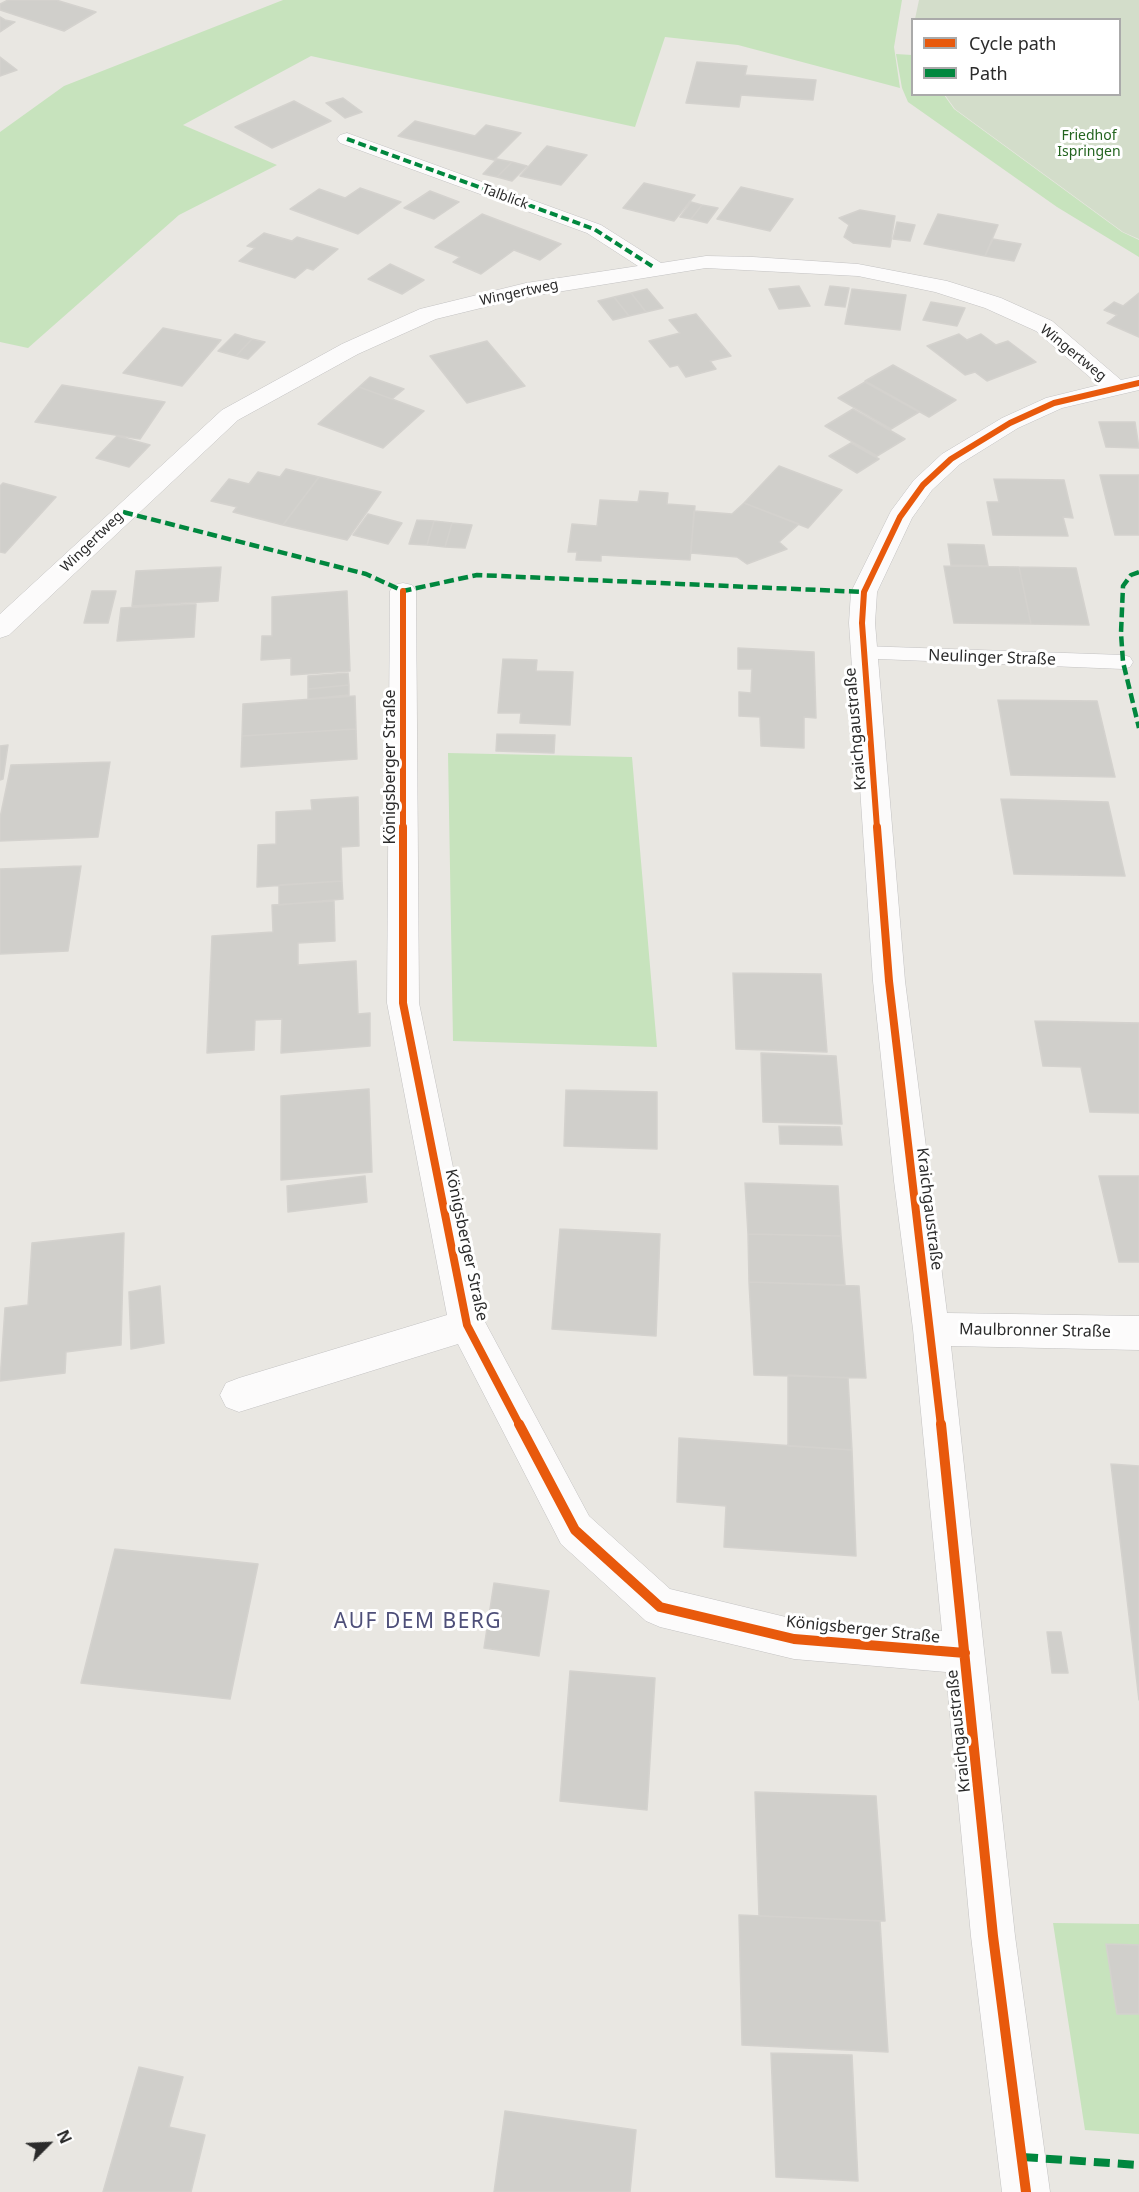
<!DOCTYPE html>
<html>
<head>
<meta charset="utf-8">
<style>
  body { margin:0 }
  #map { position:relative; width:1139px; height:2192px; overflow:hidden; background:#e9e7e2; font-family:"Noto Sans",sans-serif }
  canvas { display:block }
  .legend { position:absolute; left:911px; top:18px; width:210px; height:78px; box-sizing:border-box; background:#fff; border:2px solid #aaa; margin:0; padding:8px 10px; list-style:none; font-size:18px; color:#2b2b2b }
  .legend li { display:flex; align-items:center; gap:12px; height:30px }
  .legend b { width:30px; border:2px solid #aaa }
  .north { position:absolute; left:18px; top:2114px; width:60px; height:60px; -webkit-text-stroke:4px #fff; paint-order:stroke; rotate:66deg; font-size:16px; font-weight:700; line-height:24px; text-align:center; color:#2b2b2b }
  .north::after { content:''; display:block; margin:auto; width:21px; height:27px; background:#2b2b2b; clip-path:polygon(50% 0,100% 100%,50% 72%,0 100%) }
</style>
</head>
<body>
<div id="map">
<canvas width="1139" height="2192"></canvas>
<ul class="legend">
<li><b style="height:8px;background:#e8590c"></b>Cycle path</li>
<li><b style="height:8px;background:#00873e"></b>Path</li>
</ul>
<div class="north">N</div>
</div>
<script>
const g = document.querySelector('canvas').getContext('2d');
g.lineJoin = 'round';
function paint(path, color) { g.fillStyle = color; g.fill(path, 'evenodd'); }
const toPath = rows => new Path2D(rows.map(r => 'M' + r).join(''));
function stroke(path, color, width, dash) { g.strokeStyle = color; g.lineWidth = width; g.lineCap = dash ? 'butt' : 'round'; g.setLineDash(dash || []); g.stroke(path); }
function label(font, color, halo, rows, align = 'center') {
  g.font = font + ' "Noto Sans",sans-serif'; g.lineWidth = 6; g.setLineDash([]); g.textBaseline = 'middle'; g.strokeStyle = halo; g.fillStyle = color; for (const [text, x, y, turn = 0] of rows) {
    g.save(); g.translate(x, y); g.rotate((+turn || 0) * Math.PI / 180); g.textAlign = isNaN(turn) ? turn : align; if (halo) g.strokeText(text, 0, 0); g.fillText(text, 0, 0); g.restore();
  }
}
paint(toPath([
  [283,0,902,0,894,47,900,88,738,45,665,37,635,127,311,56,183,125,277,165,179,215,28,348,0,342,0,132,64,86],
  [896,54,912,55,912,94,944,95,954,109,1122,232,1139,240,1139,257,1057,207,908,102,902,88],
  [448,753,632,757,657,1047,453,1041],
  [1053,1923,1139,1924,1139,2134,1085,2130]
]), '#c7e3bd');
paint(toPath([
  [919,0,1139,0,1139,239,1123,232,955,109,945,95,1120,94,1120,20,915,19]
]), '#d3ddca');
const building = toPath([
  [8,0,56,0,96,12,64,31,0,10,0,4,8,0],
  [0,17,5,20,15,22,0,32,0,17],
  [0,57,17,70,0,76,0,57],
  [697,62,747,66,745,75,816,80,813,100,741,95,739,107,686,103,697,62],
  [343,98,362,112,345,118,326,103,343,98],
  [294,101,331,121,272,148,235,127,294,101],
  [415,121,475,136,486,125,521,133,494,160,398,136,415,121],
  [547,146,587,155,561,185,520,176,547,146],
  [497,159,512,162,497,177,483,174,497,159],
  [512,162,527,166,512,181,497,177,512,162],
  [644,183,695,195,674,221,623,208,644,183],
  [741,187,793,199,770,231,717,219,741,187],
  [360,188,401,202,358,234,290,209,319,189,345,198,360,188],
  [430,191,459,202,434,219,404,208,430,191],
  [691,202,702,205,691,219,680,217,691,202],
  [702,205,718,208,707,223,691,219,702,205],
  [860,210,895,216,890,247,853,243,844,237,849,225,839,218,860,210],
  [482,214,561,244,540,260,514,250,481,274,453,262,460,257,435,247,482,214],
  [938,214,998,225,985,256,924,244,938,214],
  [897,222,915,225,910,241,893,239,897,222],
  [264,233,292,241,297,237,338,249,313,270,307,268,295,278,239,261,255,248,247,246,264,233],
  [993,239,1021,244,1014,261,985,256,993,239],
  [390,264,424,280,402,294,368,279,390,264],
  [799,286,810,306,779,309,769,289,799,286],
  [830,286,849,288,845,307,825,305,830,286],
  [647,289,663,308,646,312,631,293,647,289],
  [852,289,906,295,900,330,845,324,852,289],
  [631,293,646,312,629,316,614,297,631,293],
  [1139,293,1139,337,1107,323,1117,315,1104,310,1114,302,1123,306,1139,293],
  [614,297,629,316,613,320,598,301,614,297],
  [931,302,965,308,957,326,923,320,931,302],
  [696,314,731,356,710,361,716,369,686,377,678,365,670,367,649,341,680,333,669,320,696,314],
  [163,328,221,340,182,386,123,373,163,328],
  [235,334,252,339,236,356,218,351,235,334],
  [959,334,967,340,981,334,996,345,1008,341,1036,362,987,381,975,372,965,375,927,346,959,334],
  [252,339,265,342,248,359,236,356,252,339],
  [487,341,525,386,467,403,430,356,487,341],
  [893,365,956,400,929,417,865,381,893,365],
  [370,377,404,389,392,399,359,387,370,377],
  [865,382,919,412,891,429,838,398,865,382],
  [62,385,165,402,140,439,35,422,62,385],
  [359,387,392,399,424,411,383,448,318,424,359,387],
  [853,409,905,439,877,456,825,426,853,409],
  [1099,422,1135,422,1139,448,1106,447,1099,422],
  [117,436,150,445,129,467,96,458,117,436],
  [851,443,879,459,857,473,829,456,851,443],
  [779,466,842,490,808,528,744,503,779,466],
  [286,469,319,477,283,525,233,512,237,507,211,501,229,479,249,484,258,472,280,477,286,469],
  [1100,475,1139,475,1139,535,1115,535,1100,475],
  [319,477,381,492,347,540,283,525,319,477],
  [994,479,1064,480,1073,518,1063,517,1068,536,993,535,987,502,999,502,994,479],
  [3,483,56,497,5,553,0,552,0,486,3,483],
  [640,491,668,493,667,504,695,506,690,560,601,555,601,561,576,560,577,552,568,552,572,524,597,526,600,500,638,502,640,491],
  [744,503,799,524,779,542,787,549,747,564,737,557,691,553,694,511,732,514,744,503],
  [368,514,402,523,388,544,353,535,368,514],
  [417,520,434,521,427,545,409,544,417,520],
  [434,521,452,523,445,547,427,545,434,521],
  [452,523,472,525,465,548,445,547,452,523],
  [948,544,984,545,988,566,951,565,948,544],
  [944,566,1019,567,1031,624,954,623,944,566],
  [221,567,218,601,132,606,136,571,221,567],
  [1019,567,1076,568,1089,625,1031,624,1019,567],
  [92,591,116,591,108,623,84,623,92,591],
  [347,591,350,671,291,675,291,658,261,660,262,636,272,636,272,597,347,591],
  [196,604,194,637,117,641,121,608,196,604],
  [738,648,814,652,816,718,804,717,804,748,761,746,760,717,739,716,739,692,751,693,752,669,738,669,738,648],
  [503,659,537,660,536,671,573,672,570,725,520,723,521,713,498,713,503,659],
  [348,673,349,685,308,689,308,676,348,673],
  [349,685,349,695,308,699,308,689,349,685],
  [355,696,356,729,242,736,243,704,355,696],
  [998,700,1097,701,1115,777,1011,775,998,700],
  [356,729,357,759,241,767,242,736,356,729],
  [497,734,555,735,554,753,496,751,497,734],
  [8,745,3,779,0,780,0,746,8,745],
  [110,762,98,837,0,841,0,818,11,765,110,762],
  [358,797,359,846,341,847,342,881,257,887,258,845,276,844,276,812,312,810,311,800,358,797],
  [1001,799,1108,802,1125,876,1014,874,1001,799],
  [81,866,68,951,0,954,0,869,81,866],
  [342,881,343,899,279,905,279,885,342,881],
  [334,901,335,941,298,943,298,965,356,961,358,1014,370,1013,370,1046,281,1053,282,1019,255,1020,254,1050,207,1053,212,936,273,932,272,905,334,901],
  [733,973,821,974,827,1052,736,1049,733,973],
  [1035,1021,1139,1023,1139,1113,1090,1112,1081,1067,1043,1066,1035,1021],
  [761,1053,836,1056,842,1124,763,1122,761,1053],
  [369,1089,372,1172,281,1180,281,1096,369,1089],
  [566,1090,657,1092,657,1149,564,1146,566,1090],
  [779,1126,840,1127,842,1145,780,1144,779,1126],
  [365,1176,367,1202,288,1212,287,1186,365,1176],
  [1099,1176,1139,1176,1139,1262,1119,1262,1099,1176],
  [745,1183,838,1186,841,1236,748,1234,745,1183],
  [560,1229,660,1234,656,1336,552,1329,560,1229],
  [124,1233,121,1345,66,1352,65,1373,0,1381,5,1308,28,1305,32,1243,124,1233],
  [748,1234,841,1236,845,1285,749,1282,748,1234],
  [749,1282,859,1286,866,1378,754,1375,749,1282],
  [160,1286,164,1343,131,1349,129,1292,160,1286],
  [788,1375,848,1378,852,1450,788,1446,788,1375],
  [679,1438,852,1450,856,1556,724,1547,726,1506,677,1502,679,1438],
  [1111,1464,1139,1466,1139,1700,1111,1464],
  [115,1549,258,1564,230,1699,81,1683,115,1549],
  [494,1583,549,1591,539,1656,484,1648,494,1583],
  [1047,1632,1061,1632,1068,1673,1052,1673,1047,1632],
  [570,1671,655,1678,647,1810,560,1801,570,1671],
  [755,1792,876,1796,885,1921,759,1916,755,1792],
  [739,1915,880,1921,888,2052,742,2045,739,1915],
  [1106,1944,1139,1945,1139,2014,1117,2014,1106,1944],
  [771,2053,852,2055,858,2181,776,2177,771,2053],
  [139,2067,183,2077,169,2127,205,2135,191,2192,103,2192,139,2067],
  [505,2111,636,2130,630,2192,494,2192,505,2111]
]);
paint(building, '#d0cfcb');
stroke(building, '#d4d2ce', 1.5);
const service = toPath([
  [862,646,1123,655,1130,657,1133,662,1130,667,1123,669,855,658,852,653,855,648,862,646]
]);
const minor = toPath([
  [347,133,601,225,661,263,706,256,753,257,858,264,947,281,1001,298,1052,321,1121,380,1139,376,1139,390,1062,408,1018,428,960,464,932,490,912,518,877,592,875,623,905,981,947,1313,1139,1316,1139,1350,951,1346,1015,1936,1050,2192,1002,2192,971,1936,946,1672,794,1659,660,1627,646,1621,561,1544,458,1344,239,1412,226,1407,220,1395,226,1383,239,1378,447,1315,387,1003,390,591,394,585,403,583,412,585,416,591,419,1003,485,1322,589,1516,670,1589,794,1619,942,1631,913,1329,894,1181,873,981,849,623,851,592,891,511,914,480,942,454,1002,418,1046,398,1099,385,1036,331,985,308,935,292,858,276,706,268,526,297,436,319,358,354,238,420,9,635,0,638,0,614,222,410,342,344,420,309,526,283,638,266,587,233,340,143,337,139,340,135,347,133]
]);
stroke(service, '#c3c2c2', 1);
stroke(minor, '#c3c2c2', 1);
paint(service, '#fcfbfb');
paint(minor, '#fcfbfb');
stroke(toPath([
  [347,139,594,229,655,268]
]), '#00873e', 4, [8, 4]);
stroke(toPath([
  [123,512,366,574,403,591,477,575,864,592],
  [1139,572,1131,575,1123,586,1121,633,1123,662,1139,728]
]), '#00873e', 4.5, [10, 4.5]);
stroke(toPath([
  [1022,2157,1139,2165]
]), '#00873e', 8, [16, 8]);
stroke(toPath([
  [403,591,403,828],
  [877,828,862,623,864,592,900,517,923,485,951,459,1010,423,1054,403,1139,383]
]), '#e8590c', 6);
stroke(toPath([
  [403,827,403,1003,467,1325,520,1426],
  [877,827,889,981,941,1426]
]), '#e8590c', 8);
stroke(toPath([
  [519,1424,575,1530,660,1607,794,1639,965,1653],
  [941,1424,993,1936,1026,2192]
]), '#e8590c', 10);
label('14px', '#23641f', '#fff', [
  ["Friedhof",1089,136],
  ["Ispringen",1089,152]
]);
label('14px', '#2b2b2b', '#fff', [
  ["Talblick",505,197,20],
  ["Wingertweg",519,293,-12],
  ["Wingertweg",1073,353,39],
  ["Wingertweg",92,542,-44]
]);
label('16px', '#2b2b2b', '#fff', [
  ["Neulinger Straße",992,658,2],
  ["Kraichgaustraße",856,729,-95],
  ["Königsberger Straße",390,767,-90],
  ["Kraichgaustraße",929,1209,83],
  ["Königsberger Straße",466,1245,78],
  ["Maulbronner Straße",1035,1331,1],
  ["Königsberger Straße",863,1630,6],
  ["Kraichgaustraße",959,1731,-96]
]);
g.letterSpacing = '1.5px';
label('21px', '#4e4f79', '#fff', [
  ["AUF DEM BERG",418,1622]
]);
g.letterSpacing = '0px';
</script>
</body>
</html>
